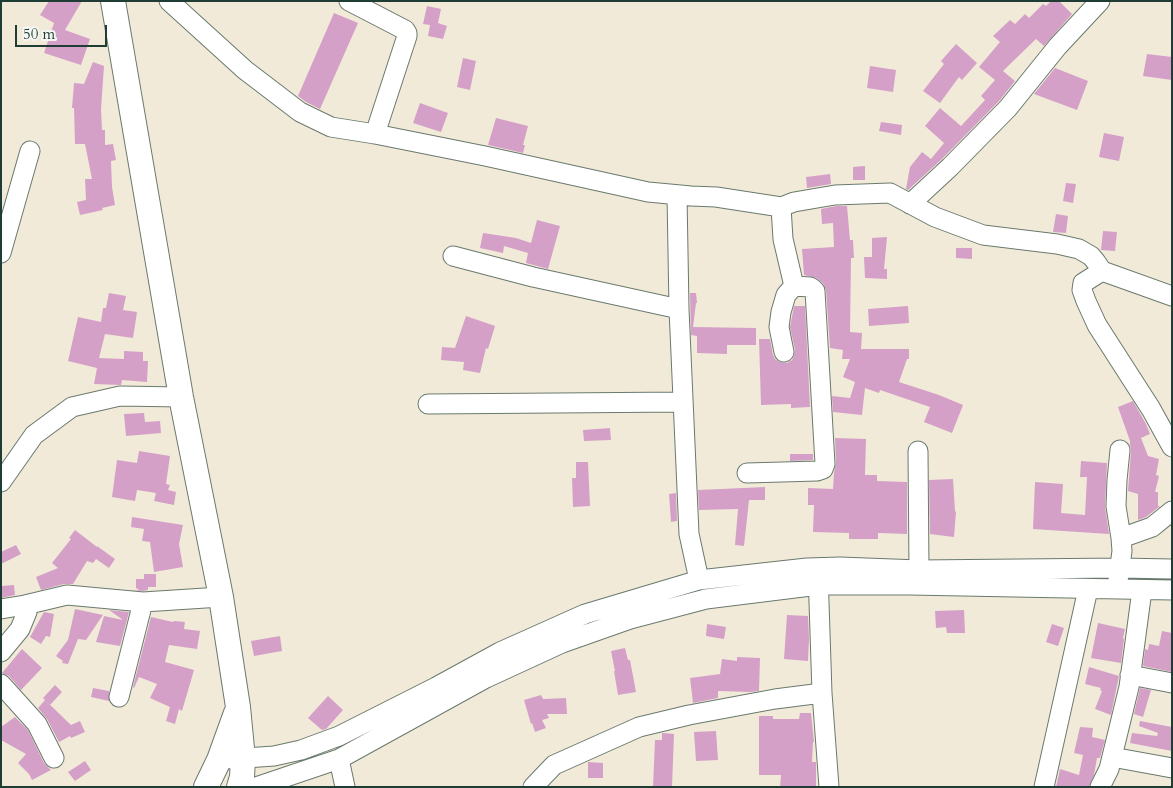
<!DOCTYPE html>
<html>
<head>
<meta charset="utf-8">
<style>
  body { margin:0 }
  #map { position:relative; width:1173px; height:788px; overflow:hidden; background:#f2ead8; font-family:Cardo,serif }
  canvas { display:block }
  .frame { position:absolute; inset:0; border:2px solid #1f3d34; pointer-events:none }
  .scale { position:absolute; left:15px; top:25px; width:92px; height:22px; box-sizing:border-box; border:2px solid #1f3d34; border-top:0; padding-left:6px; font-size:15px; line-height:18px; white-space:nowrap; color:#1f3d34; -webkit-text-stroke:4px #f6f6f2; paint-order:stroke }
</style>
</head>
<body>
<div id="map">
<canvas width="1173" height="788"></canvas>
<div class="frame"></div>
<div class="scale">50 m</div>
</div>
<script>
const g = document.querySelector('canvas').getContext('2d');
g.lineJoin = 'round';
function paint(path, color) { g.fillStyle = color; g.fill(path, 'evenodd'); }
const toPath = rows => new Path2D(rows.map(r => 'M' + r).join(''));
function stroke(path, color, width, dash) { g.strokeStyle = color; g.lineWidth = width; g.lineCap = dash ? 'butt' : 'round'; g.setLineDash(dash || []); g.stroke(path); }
paint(toPath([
  [49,1,82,1,65,30,90,39,81,65,44,53,54,23,40,15],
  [1051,1,1059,1,1072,14,1044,46,1036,39,1003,71,1015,81,1000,100,942,159,908,190,906,189,910,167,922,152,931,159,944,143,925,126,940,108,961,126,985,100,981,96,995,80,979,67,1000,42,993,36,1010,20,1015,24,1025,14,1029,18,1043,4,1046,6],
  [427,6,441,9,438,23,447,26,443,39,428,36,430,25,423,24],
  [334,13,358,23,320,109,306,102,298,96],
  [956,44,977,63,962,80,959,77,940,103,923,91,944,64,941,61],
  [1147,54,1172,57,1172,80,1143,76],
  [463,58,476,61,470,90,457,87],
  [93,62,104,66,101,109,102,130,105,130,105,145,113,144,116,160,111,161,112,187,115,205,102,208,103,210,80,215,77,202,86,200,85,179,92,179,85,144,75,144,74,108,72,108,74,83,84,84],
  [870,66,896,70,893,92,867,88],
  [1055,68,1088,81,1077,110,1034,94],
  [420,103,448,113,441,132,413,123],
  [496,118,528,126,523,145,525,145,523,153,488,145],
  [881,122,902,125,901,135,879,131],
  [1104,133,1124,137,1119,161,1099,157],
  [865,166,865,180,853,180,853,167],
  [830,174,831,184,807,188,806,177],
  [1066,183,1076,184,1073,203,1063,201],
  [836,206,847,206,850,240,853,240,854,258,851,258,850,332,862,333,861,349,909,349,909,359,907,359,899,382,939,395,963,405,952,433,924,422,930,407,880,390,879,393,865,388,862,415,833,412,832,396,850,398,855,382,843,377,850,359,842,359,843,350,830,348,826,290,823,283,816,278,804,275,802,249,834,247,833,223,822,224,821,209],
  [1056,214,1068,216,1066,233,1053,232],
  [537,220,560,226,548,269,526,263,528,253,504,246,503,253,480,248,483,233,516,238,531,243],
  [1103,231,1117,232,1115,251,1101,250],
  [887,237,884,269,887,269,887,279,865,278,864,257,872,257,872,238],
  [956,248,972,248,972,259,956,258],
  [109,293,126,296,123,310,137,312,133,338,105,334,99,358,124,359,124,351,143,352,143,361,148,361,147,382,122,380,121,385,94,384,97,368,68,361,78,317,101,322,103,308,106,308],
  [690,293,696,293,697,303,696,303,693,327,756,328,756,345,727,345,727,354,697,353,697,336,691,335],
  [794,306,805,306,810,407,791,408,791,404,761,405,759,339,770,339,773,355,775,359,780,362,787,363,792,360,794,356,795,350,790,327],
  [908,306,909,323,869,326,868,309],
  [466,316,495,326,488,349,486,348,480,373,463,370,464,362,441,360,442,347,455,348],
  [1133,401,1146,424,1150,434,1141,438,1148,456,1159,459,1156,475,1159,476,1155,492,1158,492,1158,506,1160,506,1146,517,1138,520,1138,494,1128,491,1131,451,1130,444,1130,441,1118,407],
  [144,413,145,422,160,421,161,433,126,436,124,414],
  [610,428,611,440,584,441,583,430],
  [835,438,866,439,865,475,877,475,877,481,907,482,907,534,878,533,878,539,849,539,849,533,813,532,814,505,808,505,808,488,833,489,834,473,836,463],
  [139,451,170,456,166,484,170,485,168,490,176,492,174,505,154,501,156,493,137,490,135,501,112,497,117,460,137,463],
  [790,454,813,454,813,460,790,461],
  [1081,461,1107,463,1105,506,1109,534,1033,529,1035,482,1063,484,1061,513,1085,515,1087,477,1080,477],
  [576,462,588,462,590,506,573,507,572,478,576,478],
  [953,479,955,511,956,512,954,537,930,534,929,480],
  [765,487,765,500,749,500,744,546,735,545,738,509,699,510,698,490],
  [676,493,677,521,671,522,669,494],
  [132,517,183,525,179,544,183,567,154,572,150,542,142,541,144,529,131,527],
  [75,530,97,547,97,546,115,559,109,568,96,559,93,563,87,561,73,584,64,584,41,590,36,577,58,568,52,563,71,539,69,538],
  [16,545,21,554,1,564,1,552],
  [144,574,156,574,156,587,148,587,148,590,143,591,130,590,139,590,136,588,136,579,144,579],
  [14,585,15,595,1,598,1,586],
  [75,609,103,615,86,640,78,639,68,664,62,663,63,661,56,656,68,640],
  [109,610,129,612,120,646,96,642,104,616,123,620],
  [964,610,965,633,947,633,946,627,936,628,935,611],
  [44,612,54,614,50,637,46,636,41,644,30,637],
  [787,615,808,616,809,639,808,661,784,659],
  [151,617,173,622,174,621,185,622,184,629,200,631,197,649,169,645,165,662,194,670,182,711,179,709,175,724,166,721,170,707,150,698,157,684,139,677,134,688,133,687],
  [1098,623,1125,629,1123,638,1124,639,1121,663,1091,658],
  [707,624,726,627,724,639,706,636],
  [1052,624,1064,628,1058,646,1046,642],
  [1162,631,1172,633,1172,672,1143,666,1145,649,1148,650,1149,644,1159,646],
  [280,636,282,651,254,656,251,641],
  [625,648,628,660,630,660,636,692,618,695,614,671,615,671,611,651],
  [22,649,42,668,21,690,9,676,2,673],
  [737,657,760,658,759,691,750,692,718,691,718,698,693,703,690,678,720,674,722,659,737,661],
  [1089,667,1119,676,1111,715,1095,709,1102,691,1100,690,1101,688,1085,684],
  [55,685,62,692,50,705,43,698],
  [93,688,109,691,109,701,91,697],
  [1140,688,1151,690,1143,717,1134,714],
  [541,695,543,699,566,698,567,714,547,714,549,718,542,720,546,728,535,732,532,723,531,724,524,700],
  [328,696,343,710,326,729,322,730,308,718],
  [45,700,71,725,80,721,85,732,71,738,70,736,59,742,47,719,38,708],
  [800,713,811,713,814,742,813,742,812,762,816,762,816,787,780,787,781,775,759,775,759,716,773,716,773,719,799,719],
  [15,717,28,730,44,763,51,770,32,780,29,774,18,763,26,754,1,740,1,727],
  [1140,721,1172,727,1172,751,1130,743,1132,733,1157,736,1158,733,1139,726],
  [1080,727,1093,728,1092,737,1105,740,1100,758,1097,758,1094,775,1089,787,1056,787,1060,769,1079,775,1083,755,1074,753],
  [716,731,718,760,696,761,694,732],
  [662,733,674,734,672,787,653,787,655,740,662,740],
  [85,761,91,770,75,781,68,772],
  [588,762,603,763,603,778,588,778]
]), '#d4a0c8');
const minor = toPath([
  [169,1,245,70,300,112,331,127,375,134,485,156,648,192,691,196,716,197,781,207],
  [349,1,405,30,407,33,407,36,375,134],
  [677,195,679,309,689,534,699,580],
  [910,204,950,167,1008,108,1058,46,1100,1],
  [1,253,30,151],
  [453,256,533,277,679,309],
  [1102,271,1083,283,1082,290,1086,301,1097,325,1151,409,1172,447],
  [784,352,779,327,781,312,786,295,794,286,783,239,781,207,794,202,835,195,890,193,935,217,983,235,1057,244,1079,249,1091,256,1096,262,1102,271,1172,296],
  [428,404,683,402],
  [1120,450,1117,480,1116,506,1121,538],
  [918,451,919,570],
  [747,473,817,471,823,469,825,464,815,291,813,289,810,287,794,286],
  [1,482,34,435,72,407,120,396,181,397],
  [1118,581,1122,551,1121,538,1152,527,1172,511],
  [25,605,67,595,143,602,221,597],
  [1,609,25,605,27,612,20,629,1,652],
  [1130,675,1172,683],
  [1,684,37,724,54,758],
  [822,693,829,787],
  [119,697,143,602],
  [1112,757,1172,768],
  [231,759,274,756,301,750,339,736,436,687,500,652,585,614,699,580,807,568,840,567,919,570,1120,568,1172,569],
  [339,759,345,787],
  [256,787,339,759,486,678,562,643,630,619,706,599,819,585,910,585,1172,590],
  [533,787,554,765,639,727,689,715,775,699,822,693,818,572],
  [1044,787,1088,589],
  [1100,787,1109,769,1129,687,1142,590]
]);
const major = toPath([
  [113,1,181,397,221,597,238,707,243,759,242,777,239,787],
  [206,787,219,760,236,713]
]);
stroke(minor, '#697a6d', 21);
stroke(major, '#697a6d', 26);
stroke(minor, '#fff', 19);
stroke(major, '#fff', 24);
</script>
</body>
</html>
